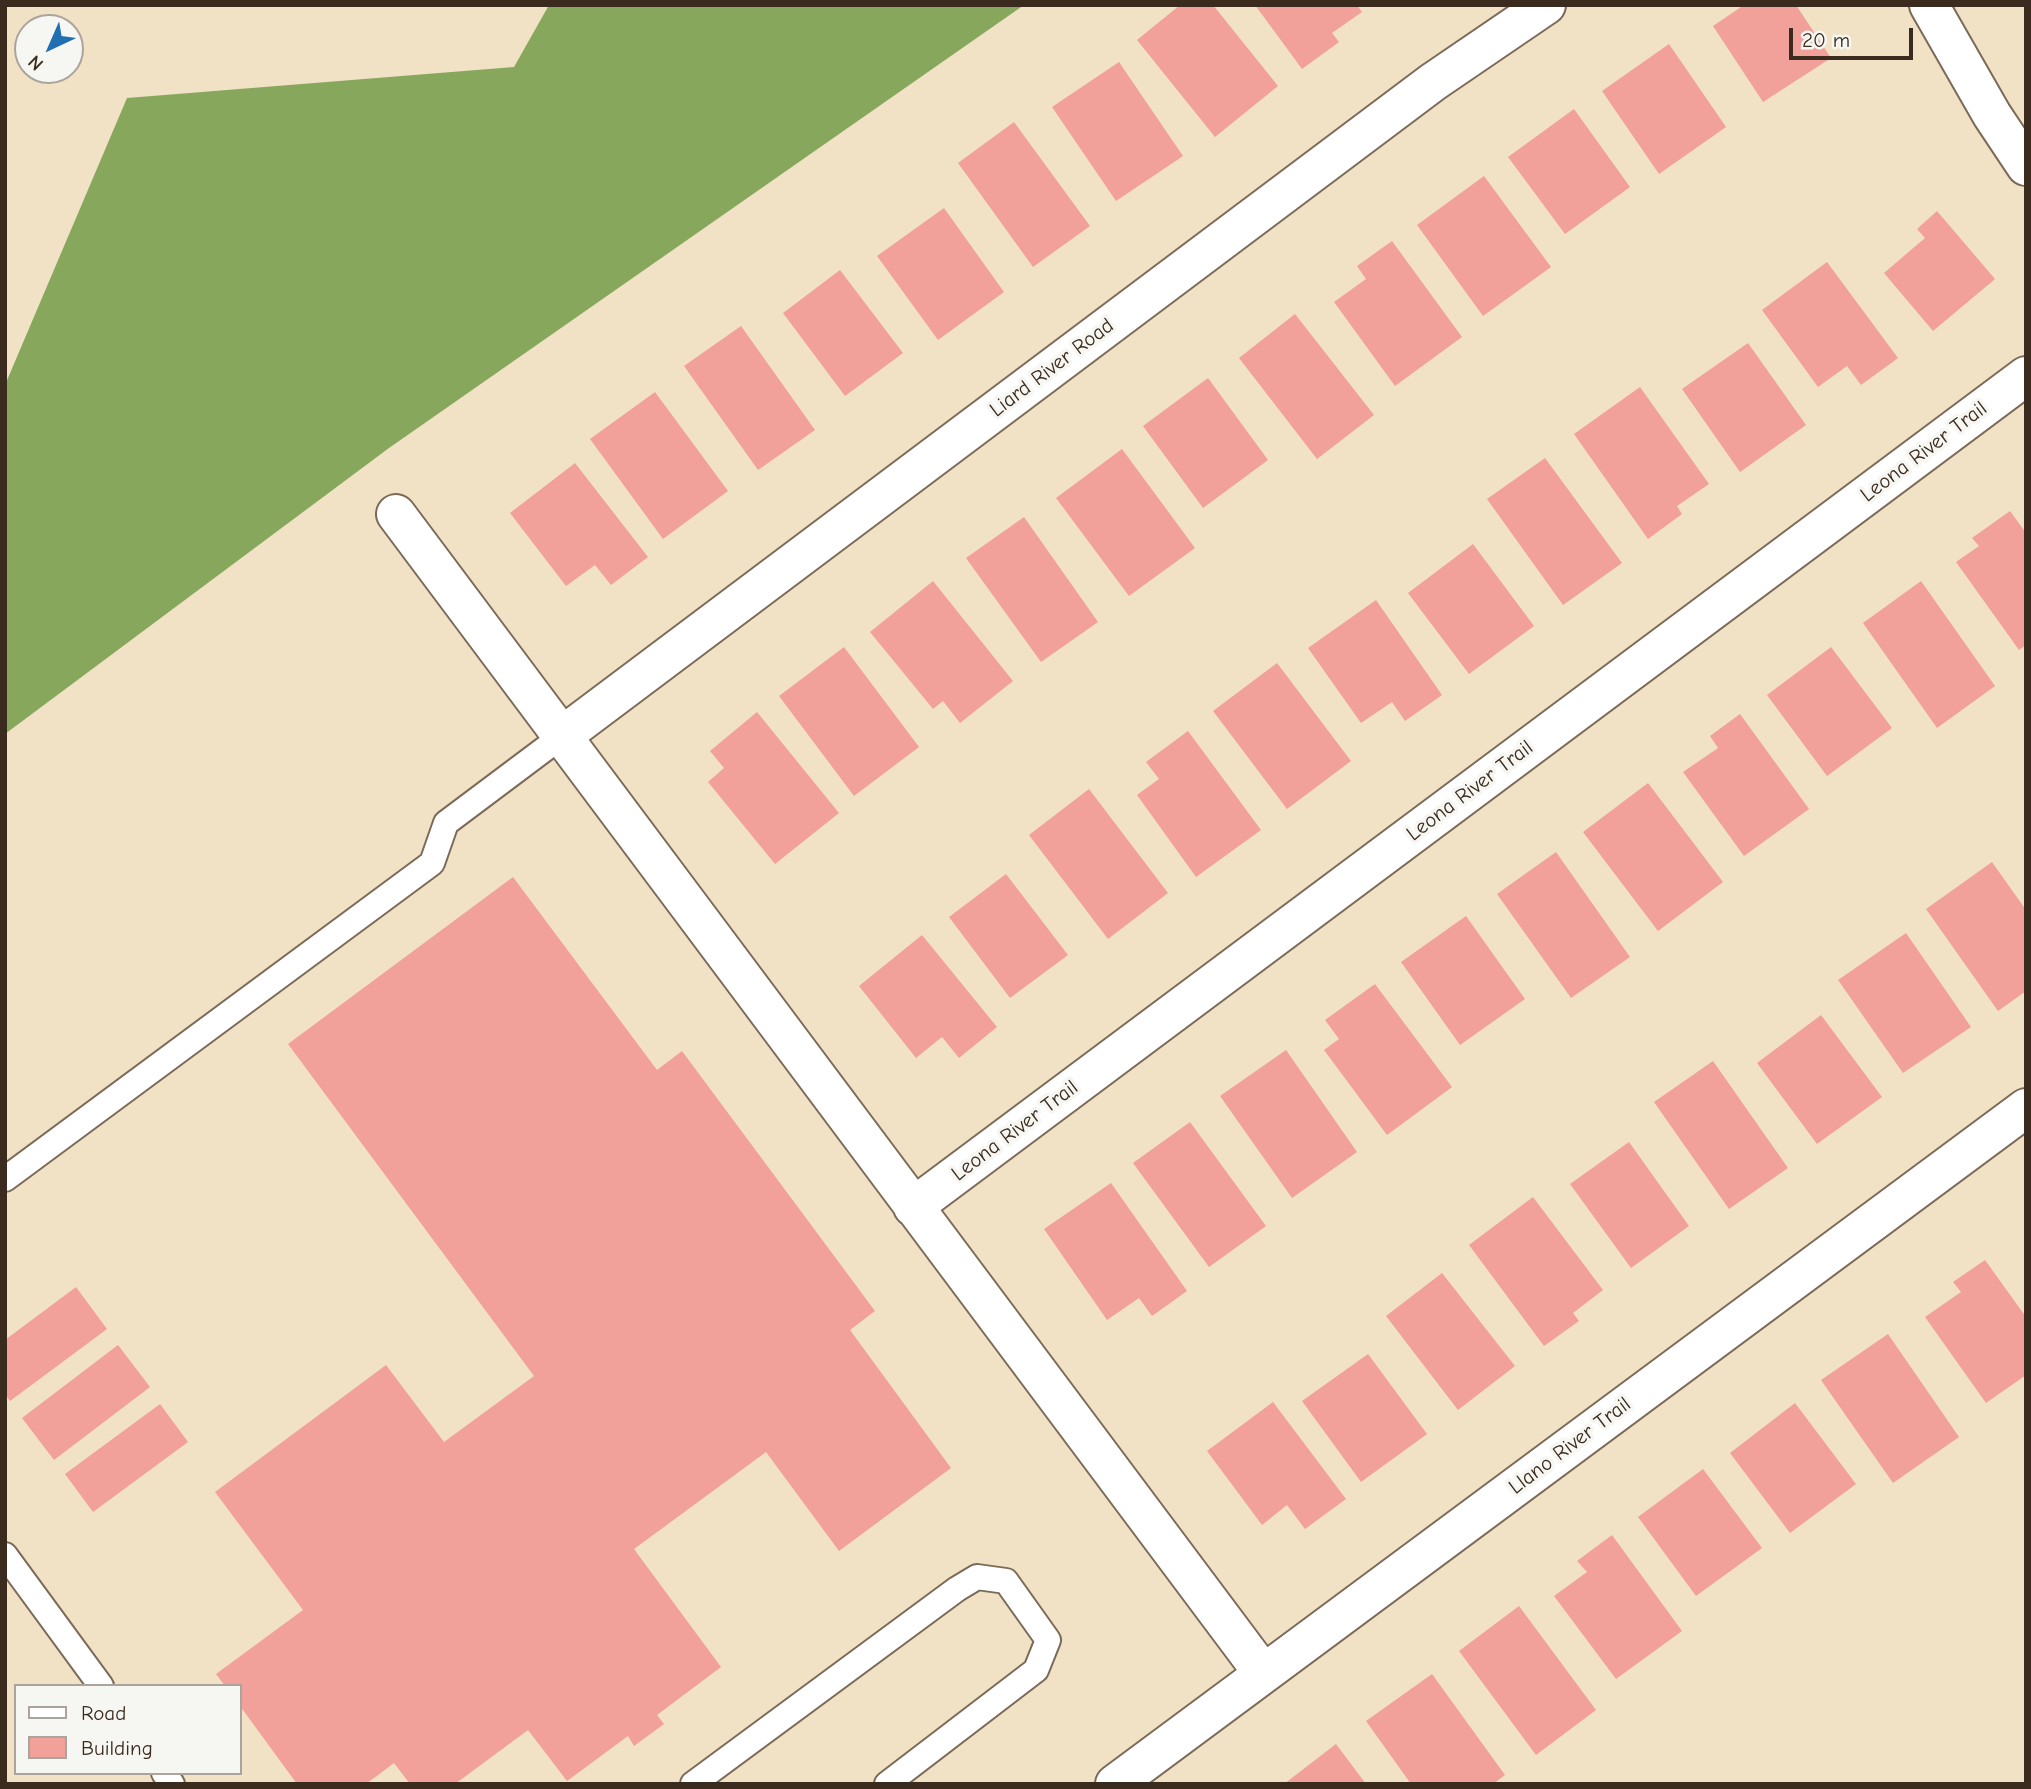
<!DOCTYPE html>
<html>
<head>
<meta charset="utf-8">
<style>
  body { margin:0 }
  #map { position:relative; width:2031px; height:1789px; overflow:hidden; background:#f1e1c5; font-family:"Comic Neue",sans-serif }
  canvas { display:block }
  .frame { position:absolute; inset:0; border:7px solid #3b2a1e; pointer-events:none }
  .legend { position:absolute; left:14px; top:1684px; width:228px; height:91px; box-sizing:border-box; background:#f6f6f2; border:2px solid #aba49d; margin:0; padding:9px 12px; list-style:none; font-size:21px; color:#3b2a1e }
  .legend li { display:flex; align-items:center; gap:14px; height:35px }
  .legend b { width:35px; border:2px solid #aba49d }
  .north { position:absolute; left:14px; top:14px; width:70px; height:70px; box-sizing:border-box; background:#f6f6f2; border:2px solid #aba49d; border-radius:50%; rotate:224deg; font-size:19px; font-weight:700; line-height:28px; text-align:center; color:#3b2a1e }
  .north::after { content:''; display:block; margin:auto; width:24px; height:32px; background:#1f6fb2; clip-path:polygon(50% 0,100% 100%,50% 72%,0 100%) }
  .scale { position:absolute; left:1789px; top:28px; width:124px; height:32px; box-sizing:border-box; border:4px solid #3b2a1e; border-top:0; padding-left:9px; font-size:21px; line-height:24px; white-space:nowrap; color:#3b2a1e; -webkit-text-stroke:5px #f6f6f2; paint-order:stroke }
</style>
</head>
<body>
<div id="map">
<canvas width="2031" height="1789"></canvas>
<div class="frame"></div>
<ul class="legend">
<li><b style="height:9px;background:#fff"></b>Road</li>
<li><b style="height:19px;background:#f2a09a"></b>Building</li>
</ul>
<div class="north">N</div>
<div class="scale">20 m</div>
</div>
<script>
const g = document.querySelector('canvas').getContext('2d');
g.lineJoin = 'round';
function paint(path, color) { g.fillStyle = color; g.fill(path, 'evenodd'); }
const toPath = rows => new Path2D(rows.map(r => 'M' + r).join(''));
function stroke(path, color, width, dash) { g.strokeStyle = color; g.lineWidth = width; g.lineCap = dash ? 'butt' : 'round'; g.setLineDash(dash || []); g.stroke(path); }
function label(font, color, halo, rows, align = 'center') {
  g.font = font + ' "Comic Neue",sans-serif'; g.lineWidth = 7; g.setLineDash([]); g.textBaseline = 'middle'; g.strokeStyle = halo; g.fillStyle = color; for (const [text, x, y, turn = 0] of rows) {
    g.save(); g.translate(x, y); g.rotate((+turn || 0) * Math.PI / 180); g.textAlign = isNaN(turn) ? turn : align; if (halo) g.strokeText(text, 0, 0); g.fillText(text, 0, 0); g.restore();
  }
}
paint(toPath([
  [549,5,1024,5,389,448,5,734,5,385,127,98,514,67]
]), '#87a85c');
paint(toPath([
  [1180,5,1213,5,1278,86,1215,137,1137,40],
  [1255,5,1357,5,1362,12,1332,33,1339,42,1302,69],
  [1744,5,1796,5,1831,58,1763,102,1713,26],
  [1669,44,1726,127,1659,174,1602,91],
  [1119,62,1183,156,1116,201,1052,107],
  [1574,109,1630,187,1565,234,1508,157],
  [1014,122,1090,226,1033,267,958,163],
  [1484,176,1551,267,1483,316,1417,225],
  [944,208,1004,292,938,340,877,256],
  [1937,211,1995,279,1933,331,1884,273,1925,238,1917,229],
  [1392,241,1462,337,1395,386,1334,302,1366,279,1357,266],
  [1827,262,1898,358,1861,385,1847,366,1818,387,1762,310],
  [840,270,903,353,845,396,783,313],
  [1295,314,1374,415,1317,459,1239,358],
  [741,326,815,430,758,470,684,366],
  [1748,343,1806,425,1740,472,1682,389],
  [1208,378,1268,460,1203,508,1143,426],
  [1640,387,1709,484,1677,506,1682,514,1648,539,1574,434],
  [655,392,728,491,663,539,590,439],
  [1122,449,1195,548,1129,596,1056,498],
  [1545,458,1622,563,1563,605,1487,499],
  [575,463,648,557,611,585,595,565,566,586,510,513],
  [2010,511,2026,533,2026,645,2019,650,1956,562,1979,546,1972,538],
  [1024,517,1098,622,1041,662,966,558],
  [1473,544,1534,626,1469,674,1408,593],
  [933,581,1013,681,960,723,943,701,933,709,870,632],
  [1921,581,1995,686,1937,728,1863,623],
  [1376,600,1442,695,1405,721,1392,702,1361,723,1308,648],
  [844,647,919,747,854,796,779,696],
  [1831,647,1892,728,1827,776,1767,695],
  [1277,663,1351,761,1287,809,1213,711],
  [757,712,839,813,775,864,708,782,724,768,710,751],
  [1740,714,1809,809,1744,856,1683,772,1718,748,1710,736],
  [1188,731,1261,830,1196,877,1137,795,1159,779,1146,762],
  [1648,783,1723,882,1658,931,1583,832],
  [1089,789,1168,893,1108,939,1029,835],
  [1556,852,1630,957,1571,998,1497,894],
  [1992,862,2026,910,2026,991,1998,1011,1926,909],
  [1006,874,1068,955,1010,998,949,917],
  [513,877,657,1070,682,1051,875,1311,850,1330,951,1468,839,1551,766,1452,634,1549,721,1667,657,1715,664,1724,634,1746,628,1736,567,1781,528,1730,455,1784,410,1784,394,1763,366,1784,297,1784,240,1706,240,1686,225,1686,216,1674,303,1610,215,1492,386,1365,444,1442,534,1376,288,1044],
  [1466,916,1525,999,1460,1045,1401,962],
  [1906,933,1971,1027,1903,1073,1838,980],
  [922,935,997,1027,959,1058,942,1037,916,1058,859,986],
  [1375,984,1452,1087,1387,1135,1324,1050,1339,1039,1325,1020],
  [1821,1015,1882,1097,1817,1144,1757,1063],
  [1286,1050,1357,1152,1292,1198,1220,1096],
  [1713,1061,1788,1168,1729,1209,1654,1102],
  [1190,1122,1266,1226,1209,1267,1133,1163],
  [1629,1142,1689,1226,1631,1268,1570,1184],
  [1111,1183,1187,1291,1152,1316,1139,1298,1107,1320,1044,1229],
  [1533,1197,1603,1290,1573,1313,1579,1321,1544,1346,1469,1245],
  [1985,1260,2026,1317,2026,1375,1986,1403,1925,1317,1961,1292,1953,1282],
  [1442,1273,1515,1366,1458,1410,1386,1316],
  [76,1287,107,1329,10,1401,5,1394,5,1340],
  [1888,1334,1959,1437,1893,1483,1821,1380],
  [118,1345,150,1387,54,1460,22,1418],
  [1368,1354,1427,1434,1361,1482,1302,1401],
  [1273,1402,1346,1499,1305,1529,1287,1505,1262,1525,1207,1451],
  [1795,1403,1856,1484,1790,1533,1730,1453],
  [160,1404,188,1442,93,1512,65,1474],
  [1703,1469,1762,1548,1696,1596,1638,1517],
  [1612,1535,1682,1631,1616,1679,1554,1596,1587,1572,1577,1561],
  [1519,1606,1596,1710,1536,1755,1459,1651],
  [1432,1674,1505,1775,1493,1784,1411,1784,1366,1721],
  [1336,1744,1366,1784,1284,1784]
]), '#f2a09a');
const lane = toPath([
  [5,1179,432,863,446,823,562,736],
  [5,1555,101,1686],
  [164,1773,172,1784],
  [693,1784,957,1589,977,1577,1006,1581,1048,1640,1036,1670,887,1784]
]);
const street = toPath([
  [1929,5,1992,115,2026,166],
  [396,514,1263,1673],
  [562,736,1433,82,1546,5],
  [913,1207,2026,376],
  [1115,1784,2026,1108]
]);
stroke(lane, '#7b6a58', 28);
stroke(street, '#7b6a58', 42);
stroke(lane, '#fff', 24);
stroke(street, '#fff', 38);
label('21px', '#3b2a1e', '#f6f6f2', [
  ["Liard River Road",1052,368,-37],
  ["Leona River Trail",1924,452,-37],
  ["Leona River Trail",1470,791,-37],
  ["Leona River Trail",1015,1131,-37],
  ["Llano River Trail",1570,1446,-37]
]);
</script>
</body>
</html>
